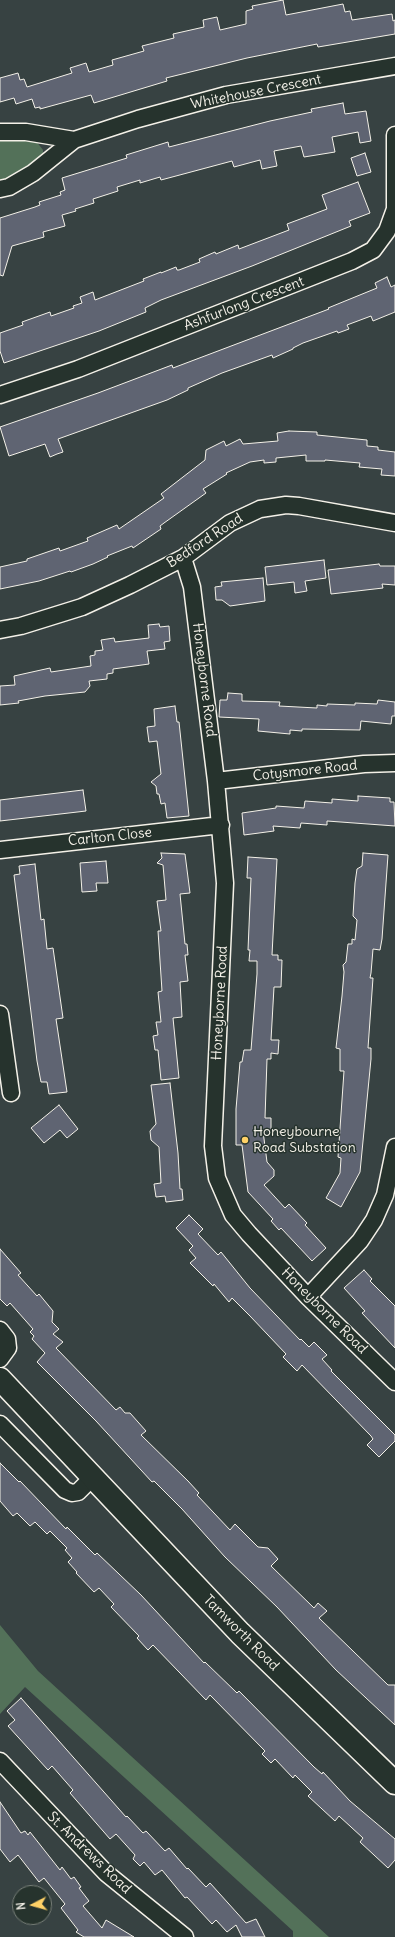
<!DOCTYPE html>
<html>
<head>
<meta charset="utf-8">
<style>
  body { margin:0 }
  #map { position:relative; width:395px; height:1937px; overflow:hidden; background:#374242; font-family:Delius,sans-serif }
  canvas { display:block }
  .north { position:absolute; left:12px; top:1885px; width:40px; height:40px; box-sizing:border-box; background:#26332d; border:1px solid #787f78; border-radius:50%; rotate:264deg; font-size:11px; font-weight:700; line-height:16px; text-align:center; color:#f4f1e8 }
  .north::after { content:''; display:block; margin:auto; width:14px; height:18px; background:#ffd166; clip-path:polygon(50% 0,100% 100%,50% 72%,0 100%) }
</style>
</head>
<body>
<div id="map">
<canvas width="395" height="1937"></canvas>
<div class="north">N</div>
</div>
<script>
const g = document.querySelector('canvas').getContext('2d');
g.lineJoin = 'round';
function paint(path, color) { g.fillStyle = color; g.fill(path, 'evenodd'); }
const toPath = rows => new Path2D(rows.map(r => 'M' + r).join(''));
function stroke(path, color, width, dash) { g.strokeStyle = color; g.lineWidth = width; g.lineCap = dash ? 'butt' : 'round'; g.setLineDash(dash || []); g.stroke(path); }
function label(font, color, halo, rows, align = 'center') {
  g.font = font + ' Delius,sans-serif'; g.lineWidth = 3; g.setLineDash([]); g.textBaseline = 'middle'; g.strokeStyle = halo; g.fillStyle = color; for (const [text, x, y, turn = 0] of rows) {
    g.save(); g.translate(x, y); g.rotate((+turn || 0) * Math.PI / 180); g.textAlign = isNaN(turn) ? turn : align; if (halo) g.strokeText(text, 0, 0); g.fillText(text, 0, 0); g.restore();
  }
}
paint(toPath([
  [7,138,36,141,43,150,43,156,39,162,0,186,0,139],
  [0,1625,38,1671,329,1937,293,1937,293,1931,25,1687,0,1714]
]), '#537159');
const building = toPath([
  [283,0,286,15,343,4,345,12,350,11,352,20,392,14,393,21,395,20,395,34,318,47,317,44,247,58,166,78,167,81,94,103,91,95,40,109,40,107,35,108,32,99,16,104,14,98,0,102,0,78,18,73,20,80,24,79,27,87,72,73,70,68,86,63,89,72,113,65,112,60,144,51,142,46,174,38,173,34,204,27,203,20,217,17,220,30,246,24,246,11,253,9,252,6,283,0],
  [343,103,345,114,366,111,371,141,360,143,358,132,332,137,335,152,304,157,301,146,274,151,277,166,262,169,260,160,234,167,232,161,161,180,160,177,140,183,140,180,117,187,118,191,93,199,94,203,75,209,76,211,62,215,65,226,43,232,44,237,12,246,3,276,0,275,0,218,35,207,40,205,39,202,61,195,60,192,65,190,62,178,127,158,126,155,168,142,169,147,270,121,312,112,311,109,343,103],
  [365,153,371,172,357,176,351,158,365,153],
  [358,182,370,213,349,221,351,226,252,266,161,300,145,308,146,312,99,331,4,363,0,351,0,333,23,325,22,322,50,312,51,316,74,308,73,306,82,303,80,297,93,292,95,300,144,281,143,279,161,272,161,273,176,267,177,270,179,270,200,262,199,259,215,252,216,254,238,245,239,249,289,230,287,224,327,209,322,195,358,182],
  [387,277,391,287,395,285,395,312,373,321,371,316,347,325,349,329,338,333,337,331,303,343,293,348,293,349,273,358,272,355,222,373,188,388,188,390,167,400,58,439,63,452,57,454,50,457,45,444,9,456,0,427,98,393,172,365,173,368,329,309,328,308,377,288,375,283,387,277],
  [289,431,317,432,317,435,367,440,367,446,378,447,378,450,395,452,395,476,381,475,382,469,359,467,360,463,325,460,325,461,306,461,306,455,276,458,276,462,264,463,264,460,250,462,226,473,227,474,203,489,206,493,164,523,160,526,161,529,133,548,132,546,107,556,108,557,93,564,71,572,70,571,39,581,0,589,0,567,27,561,27,559,59,548,60,551,88,541,87,538,117,525,119,529,164,498,161,494,205,460,206,450,224,441,226,446,240,439,243,444,278,441,277,433,289,431],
  [324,560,326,578,305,581,307,591,295,593,294,582,267,585,265,567,324,560],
  [379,564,380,566,395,566,395,585,382,584,383,588,331,594,328,570,379,564],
  [263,578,265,601,230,606,222,600,216,600,215,587,222,586,221,582,263,578],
  [159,624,160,627,169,626,170,641,164,642,165,649,147,651,149,664,113,669,113,673,107,674,107,679,89,681,90,686,85,692,45,696,18,701,19,703,0,705,0,686,15,685,14,676,50,668,51,672,91,666,90,656,95,655,95,651,103,650,101,640,114,638,115,642,149,638,148,625,159,624],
  [228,693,242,694,242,701,280,702,279,706,317,708,317,705,327,706,327,704,355,705,355,703,377,704,378,700,395,702,395,716,392,716,391,724,361,721,360,730,302,729,302,731,290,730,290,734,258,731,259,719,219,717,220,700,227,700,228,693],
  [175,706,177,722,179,722,189,816,167,818,165,803,161,804,159,794,157,794,156,786,151,782,161,774,157,741,149,742,147,727,155,726,154,709,175,706],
  [83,790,86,811,0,821,0,800,83,790],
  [358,796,390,798,390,802,394,802,395,826,327,821,327,825,301,823,300,828,273,826,274,831,244,835,242,813,276,808,276,806,304,808,305,801,332,803,332,799,358,801,358,796],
  [161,853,185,854,190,893,180,894,185,944,187,944,188,955,185,955,188,981,180,982,182,1017,173,1018,179,1078,161,1080,158,1050,155,1050,153,1036,158,1035,156,1022,161,1022,158,992,162,991,158,931,161,931,157,901,166,900,163,865,157,863,162,858,161,853],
  [363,853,388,855,382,939,380,950,373,949,371,973,370,978,373,978,368,1048,371,1048,371,1059,360,1172,341,1207,326,1198,340,1173,341,1158,338,1157,344,1071,340,1071,340,1049,336,1048,342,996,344,972,343,965,346,962,348,944,352,944,352,939,355,940,357,920,353,916,355,883,357,869,362,866,363,853],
  [248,857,277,859,272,955,278,955,278,960,282,960,281,987,274,987,271,1040,279,1040,278,1054,271,1053,271,1059,267,1059,265,1118,271,1118,271,1131,263,1131,267,1162,274,1170,274,1176,264,1185,285,1208,289,1204,307,1223,305,1225,326,1248,312,1261,281,1228,279,1230,271,1221,273,1219,248,1192,242,1145,236,1145,236,1109,240,1062,242,1062,244,1050,251,1050,257,974,257,961,249,961,250,950,248,950,251,878,247,878,248,857],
  [106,861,108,883,96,883,97,891,82,892,80,863,106,861],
  [35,864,41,920,44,919,47,949,53,948,63,1018,56,1019,67,1092,49,1094,47,1082,41,1082,37,1061,14,875,20,874,19,866,35,864],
  [170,1083,178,1153,180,1189,182,1189,183,1200,166,1202,165,1196,156,1197,154,1184,161,1183,159,1147,151,1140,150,1131,156,1124,151,1085,170,1083],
  [59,1105,78,1129,67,1138,60,1130,44,1143,31,1128,59,1105],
  [189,1215,203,1229,198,1234,218,1255,221,1252,250,1288,300,1340,301,1339,309,1347,314,1342,327,1355,322,1359,332,1370,331,1371,395,1435,395,1441,379,1457,367,1445,373,1439,371,1436,302,1365,297,1371,283,1357,286,1354,250,1316,232,1298,229,1302,214,1284,213,1286,190,1263,196,1258,189,1250,193,1246,176,1228,189,1215],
  [0,1249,21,1273,18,1275,37,1296,39,1294,53,1311,52,1322,59,1329,53,1334,63,1342,56,1348,116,1410,120,1407,125,1413,130,1413,146,1431,141,1435,188,1481,199,1493,197,1495,230,1530,235,1524,258,1547,268,1548,278,1559,271,1566,314,1608,318,1603,327,1611,319,1618,388,1685,395,1685,395,1725,336,1670,277,1607,225,1557,182,1509,154,1481,152,1482,96,1421,37,1362,45,1353,32,1339,34,1336,30,1332,33,1329,10,1303,7,1306,0,1299,0,1249],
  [364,1270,372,1279,370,1281,395,1306,395,1348,362,1313,365,1311,344,1288,364,1270],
  [0,1463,19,1482,20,1481,66,1529,67,1527,95,1555,97,1553,141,1595,204,1663,205,1662,237,1693,239,1691,314,1767,322,1774,323,1772,350,1801,395,1839,395,1860,388,1868,360,1842,363,1838,339,1816,335,1821,308,1796,312,1792,295,1775,293,1778,275,1759,271,1763,262,1754,265,1751,210,1695,206,1700,153,1645,148,1650,137,1638,139,1636,111,1607,114,1604,99,1588,94,1592,76,1573,77,1572,68,1562,72,1558,65,1550,67,1548,50,1531,47,1534,35,1522,30,1526,17,1513,13,1516,0,1501,0,1463],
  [21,1698,126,1817,127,1816,143,1833,146,1831,165,1851,169,1848,187,1869,188,1868,206,1887,210,1883,246,1923,256,1919,265,1937,242,1937,236,1925,227,1932,216,1920,212,1924,187,1897,185,1898,162,1870,155,1875,144,1862,140,1866,133,1859,135,1855,116,1834,110,1839,70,1793,73,1790,52,1766,48,1770,8,1726,15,1720,7,1711,21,1698],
  [0,1802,21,1833,25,1831,28,1835,30,1832,60,1870,62,1867,71,1879,74,1877,81,1887,79,1888,89,1901,83,1906,102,1928,106,1920,134,1937,84,1937,76,1932,78,1930,61,1908,65,1904,44,1878,39,1882,18,1855,10,1862,0,1849,0,1802]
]);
paint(building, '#5f6472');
stroke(building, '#f4f1e8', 1);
const street = toPath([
  [0,132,26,132,74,140],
  [0,189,9,187,33,173,74,140,138,119,226,95,395,66],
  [0,395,78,369,352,261,373,250,387,231,395,209,395,135],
  [183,558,192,587,216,781,225,883,213,1146,217,1178,233,1215,249,1234,308,1297,395,1382],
  [0,630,21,626,82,607,130,585,183,558,230,523,260,509,286,505,299,506,395,523],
  [216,781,364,764,395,763],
  [0,850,221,825],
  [0,1014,11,1093],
  [308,1297,360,1241,374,1220,385,1195,395,1147],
  [0,1330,7,1339,8,1348,0,1359],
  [0,1424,65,1490,72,1493,78,1492,92,1478],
  [0,1761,106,1873,185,1937]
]);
const primary = toPath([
  [0,1379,240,1633,395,1783]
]);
stroke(street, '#f4f1e8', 19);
stroke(primary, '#f4f1e8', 25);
stroke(street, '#26332d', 16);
stroke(primary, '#26332d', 22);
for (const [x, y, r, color] of [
  [245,1140,4,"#ffd166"]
]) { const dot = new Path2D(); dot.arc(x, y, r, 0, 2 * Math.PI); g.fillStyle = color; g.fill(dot); stroke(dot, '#26332d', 1.5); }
label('14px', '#f4f1e8', '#26332d', [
  ["Whitehouse Crescent",256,92,-11],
  ["Ashfurlong Crescent",244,304,-21],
  ["Bedford Road",205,541,-33],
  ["Honeyborne Road",204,680,83],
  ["Cotysmore Road",305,771,-6],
  ["Carlton Close",110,837,-6],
  ["Honeyborne Road",220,1003,-87],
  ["Honeyborne Road",324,1311,45],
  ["Tamworth Road",241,1633,45],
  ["St. Andrews Road",89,1853,44]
]);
label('14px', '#f4f1e8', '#26332d', [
  ["Honeybourne",253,1132],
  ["Road Substation",253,1148]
], 'left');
</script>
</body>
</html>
